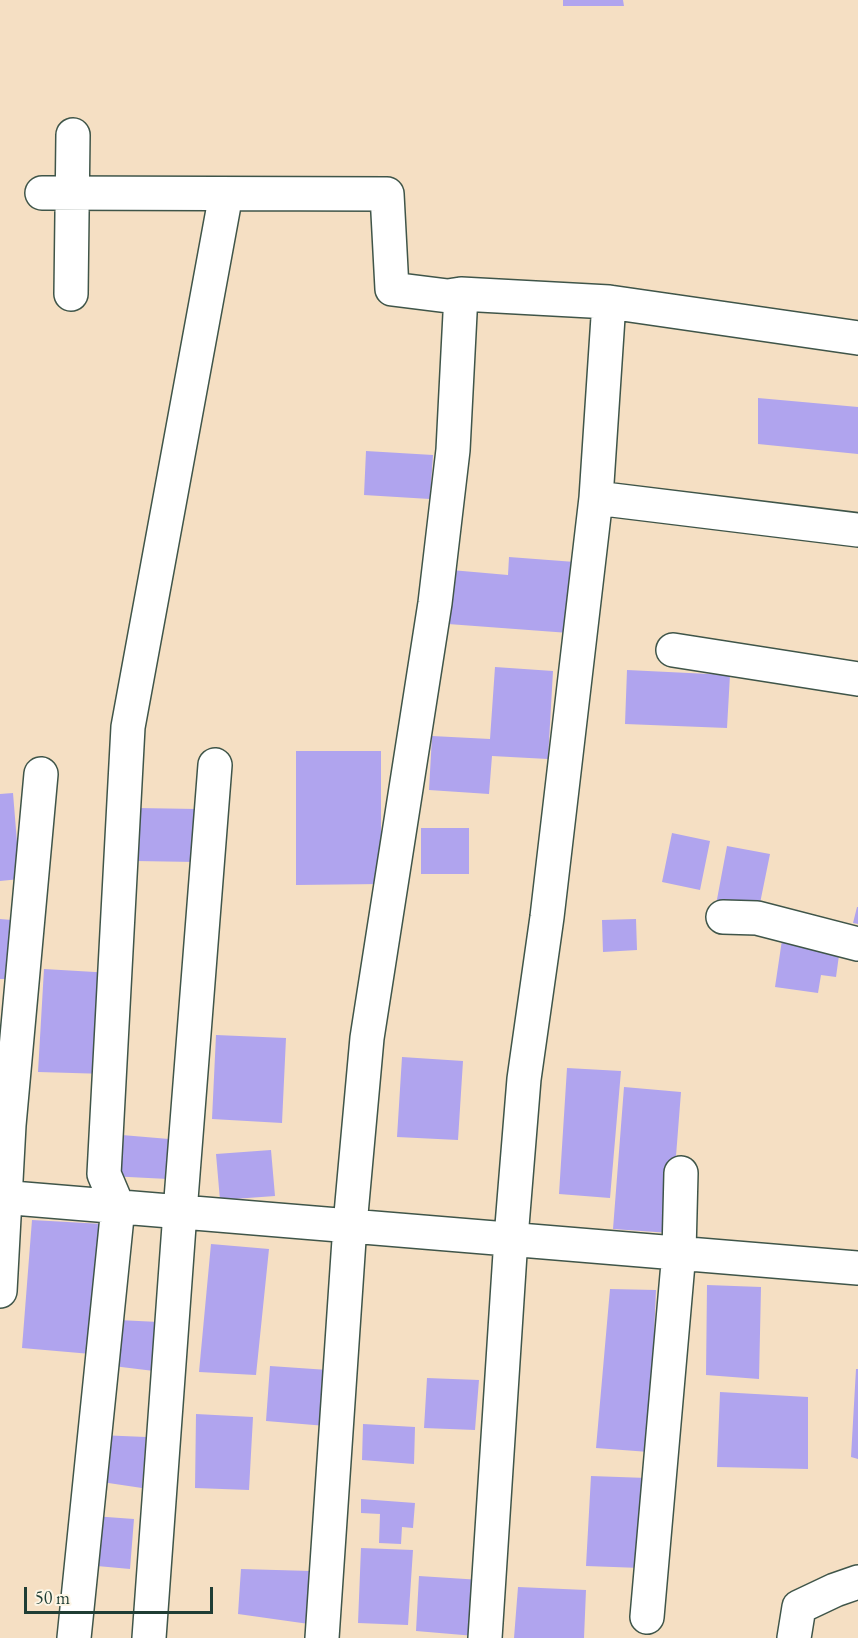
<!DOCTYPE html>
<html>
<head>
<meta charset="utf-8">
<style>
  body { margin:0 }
  #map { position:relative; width:858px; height:1638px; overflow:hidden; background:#f5dfc3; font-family:"EB Garamond",serif }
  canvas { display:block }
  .scale { position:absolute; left:24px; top:1587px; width:189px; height:27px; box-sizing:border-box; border:3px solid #1f3d34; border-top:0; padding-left:8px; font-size:18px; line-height:21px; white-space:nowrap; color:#1f3d34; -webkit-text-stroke:4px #fcf5e5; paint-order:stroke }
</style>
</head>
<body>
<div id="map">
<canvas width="858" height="1638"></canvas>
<div class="scale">50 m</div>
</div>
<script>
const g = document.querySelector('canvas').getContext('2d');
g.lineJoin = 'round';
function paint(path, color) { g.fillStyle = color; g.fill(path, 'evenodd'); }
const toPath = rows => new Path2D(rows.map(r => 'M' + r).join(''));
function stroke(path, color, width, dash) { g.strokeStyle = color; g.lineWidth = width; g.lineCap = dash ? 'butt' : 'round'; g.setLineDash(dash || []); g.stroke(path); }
paint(toPath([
  [563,0,623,0,624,6,563,6],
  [758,398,858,407,858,454,758,444],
  [366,451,433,455,430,499,364,495],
  [509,557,575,562,569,633,448,624,451,570,508,575],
  [495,667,553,671,548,759,492,756,489,794,429,790,432,736,490,739],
  [627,670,730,675,727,728,625,724],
  [296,751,381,751,381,884,296,885],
  [13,793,20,879,0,881,0,794],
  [137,808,197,809,196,862,136,861],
  [421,828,469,828,469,874,421,874],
  [672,833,710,841,700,890,662,882],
  [727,846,770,854,757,918,715,910],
  [857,907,858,907,858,924,853,923],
  [0,919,12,920,8,979,0,979],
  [636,919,637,950,603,952,602,920],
  [782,940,840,948,836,977,821,975,818,993,775,987],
  [44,969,112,973,107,1074,38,1072],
  [216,1035,286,1038,282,1123,212,1119],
  [402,1057,463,1061,458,1140,397,1137],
  [567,1068,621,1071,610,1198,559,1194],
  [624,1087,681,1092,670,1233,613,1229],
  [110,1134,169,1139,168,1179,109,1176],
  [271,1150,275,1196,220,1200,216,1154],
  [32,1220,103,1224,91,1354,22,1348],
  [211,1244,269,1249,256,1375,199,1372],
  [707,1285,761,1287,759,1379,706,1375],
  [610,1289,656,1290,649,1452,596,1448],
  [118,1320,159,1322,154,1371,113,1366],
  [270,1366,328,1370,326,1426,266,1421],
  [856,1369,858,1369,858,1459,851,1457],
  [427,1378,479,1380,475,1430,424,1428],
  [720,1392,808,1397,808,1469,717,1467],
  [196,1414,253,1417,249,1490,195,1488],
  [363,1424,415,1427,414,1464,362,1460],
  [99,1435,146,1437,142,1488,95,1481],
  [591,1476,647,1478,641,1568,586,1566],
  [361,1499,415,1503,413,1528,402,1527,401,1544,379,1543,380,1514,361,1513],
  [93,1516,134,1519,130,1569,86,1565],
  [361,1548,413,1550,408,1625,358,1623],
  [241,1569,311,1571,309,1624,238,1614],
  [419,1576,481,1580,475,1636,416,1631],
  [518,1587,586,1590,584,1638,514,1638]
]), '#b0a4ee');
const minor = toPath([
  [42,193,387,194,392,289,448,296,461,294],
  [71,294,73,135],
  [596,498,858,530],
  [673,650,858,679],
  [723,917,757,918,858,944],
  [0,1197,858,1268],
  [0,1291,9,1125,41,774],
  [647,1617,679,1252,681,1173],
  [74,1638,118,1207,104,1174,128,727,226,194],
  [149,1638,180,1212,215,765],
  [322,1638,350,1225,367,1038,435,603,453,450,461,294,609,302],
  [485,1638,511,1238,524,1079,547,917,596,498,609,302,858,338],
  [794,1638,799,1607,835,1590,858,1582]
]);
stroke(minor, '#3f5549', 36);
stroke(minor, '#fff', 33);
</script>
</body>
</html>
